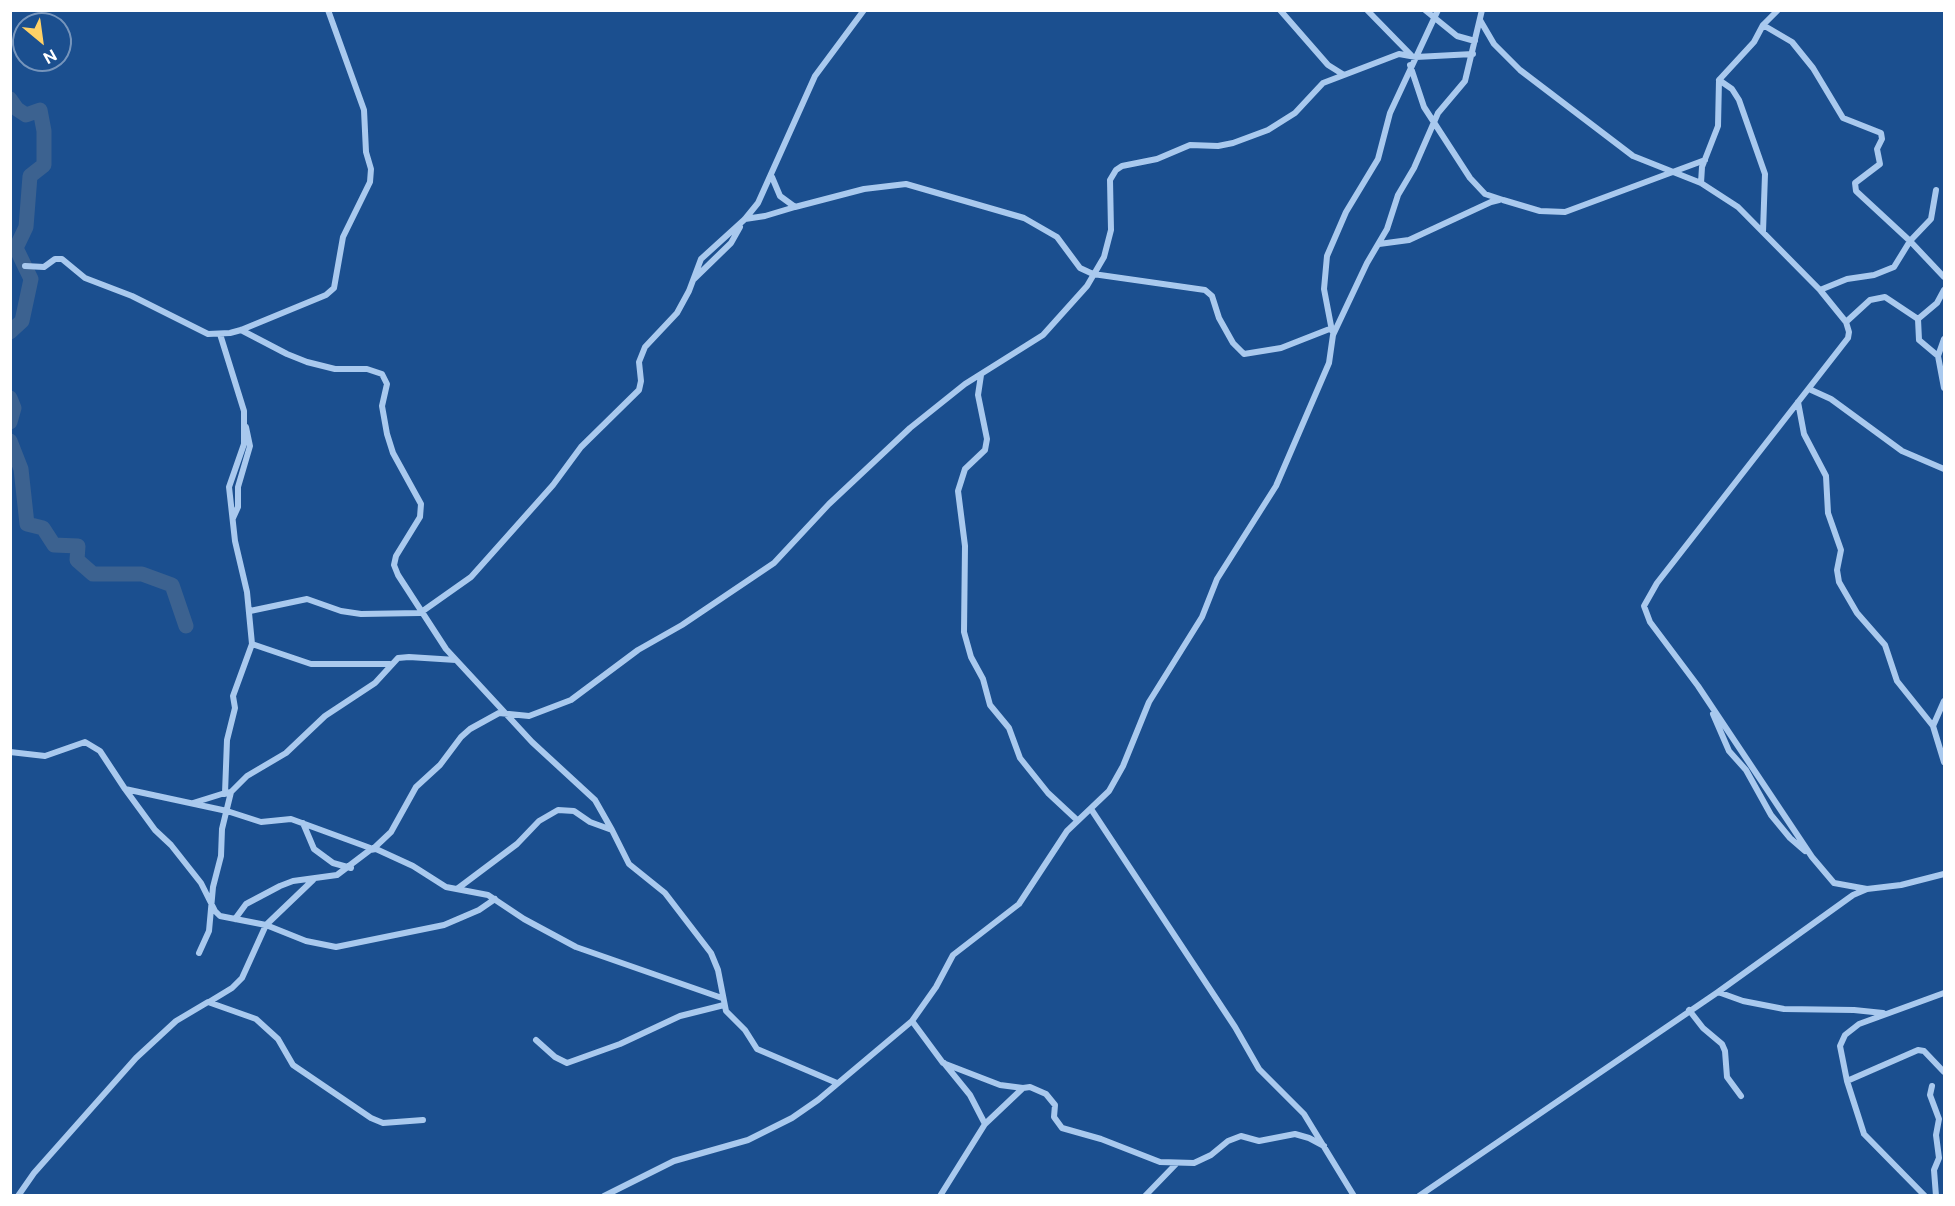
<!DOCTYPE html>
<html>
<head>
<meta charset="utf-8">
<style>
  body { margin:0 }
  #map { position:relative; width:1955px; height:1206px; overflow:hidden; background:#1b4f8f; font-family:"Public Sans",sans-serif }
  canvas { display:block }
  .frame { position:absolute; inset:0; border:12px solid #fff; pointer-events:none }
  .north { position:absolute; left:12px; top:12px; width:60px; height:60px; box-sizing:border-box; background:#1b4f8f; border:2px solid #7695bc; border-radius:50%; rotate:151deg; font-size:16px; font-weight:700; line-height:24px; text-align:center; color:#fff }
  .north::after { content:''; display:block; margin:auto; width:21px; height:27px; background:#ffd166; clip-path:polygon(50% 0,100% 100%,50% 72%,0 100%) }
</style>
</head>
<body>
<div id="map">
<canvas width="1955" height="1206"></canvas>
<div class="frame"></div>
<div class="north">N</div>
</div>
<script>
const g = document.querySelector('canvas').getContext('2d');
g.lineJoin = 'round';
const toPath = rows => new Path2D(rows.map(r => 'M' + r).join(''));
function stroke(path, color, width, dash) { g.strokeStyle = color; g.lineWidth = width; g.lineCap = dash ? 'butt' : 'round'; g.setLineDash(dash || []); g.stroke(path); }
stroke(toPath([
  [10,99,17,109,26,115,40,110,44,131,44,165,30,176,26,227,16,248,31,279,22,321,10,332],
  [10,398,14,408,10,422],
  [10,441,21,469,27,524,43,528,54,545,78,546,77,560,93,574,142,574,172,585,186,626]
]), '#3c6290', 15);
stroke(toPath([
  [1280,10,1328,65,1344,75,1399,54,1416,57,1473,54],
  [1367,10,1411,55],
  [1425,10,1457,36,1475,41],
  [1480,20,1494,44,1520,70,1633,156,1701,183,1738,207,1820,290,1846,322,1849,332,1848,338,1657,583,1644,606,1650,622,1698,686,1812,857,1834,883,1867,889,1901,885,1944,874],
  [1763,25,1792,42,1813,68,1843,118,1881,133,1882,139,1877,149,1880,164,1855,183,1856,191,1910,241,1944,277],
  [1410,65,1424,107,1470,178,1485,194,1503,200,1540,211,1565,212,1705,160],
  [1719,80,1732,89,1739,100,1765,174,1763,232],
  [772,177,780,196,795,207,864,189,906,184,1024,218,1057,237,1080,268,1093,274,1205,290,1212,296,1219,318,1233,343,1244,354,1281,348,1332,328],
  [1701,183,1702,167,1718,126,1719,80,1754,42,1763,25,1778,10],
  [745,219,765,216,795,207],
  [1379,244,1409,240,1491,202,1499,200],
  [25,266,44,267,55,259,62,259,85,278,132,296,208,334,230,333,241,330,326,295,334,288,343,237,370,182,371,169,366,152,364,110,328,10],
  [694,279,731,243,740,227],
  [1820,290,1847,279,1874,275,1894,267,1910,241,1931,219,1936,190],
  [1918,319,1937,303,1944,290],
  [1846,322,1870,300,1885,297,1918,319,1919,340,1938,356],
  [241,330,287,354,307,362,335,369,367,369,382,374,387,384,382,406,387,434,393,453,421,504,420,517,396,556,394,565,398,575,446,649,532,742,595,800,612,830],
  [1332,331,1324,289,1327,256,1346,212,1378,159,1390,113,1438,10],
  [1944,339,1938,356,1944,388],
  [981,375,978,395,987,439,985,450,965,469,958,491,965,546,964,632,971,657,983,679,990,705,1009,728,1020,758,1048,793,1077,820],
  [1809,389,1831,399,1902,451,1944,469],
  [1798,402,1804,434,1826,476,1828,513,1841,550,1837,570,1839,582,1857,613,1885,645,1897,681,1933,726,1944,762],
  [233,518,238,507,238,487,250,446,246,427],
  [250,611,307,599,341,611,361,614,420,613,471,577,553,485,581,447,639,390,641,381,639,362,645,347,677,313,689,291,701,259,745,219,758,203,815,76,864,10],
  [252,644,311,664,390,664],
  [1713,714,1729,751,1746,770,1771,815,1790,838,1805,851],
  [1933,726,1944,701],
  [10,752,45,756,85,742,100,751,125,789,227,811,261,822,291,819,373,849,391,832,416,787,440,765,461,737,470,729,499,713,529,716,571,700,638,650,682,625,774,563,829,504,910,428,965,384,1043,335,1087,286,1104,257,1111,230,1110,180,1116,170,1122,166,1157,159,1190,145,1218,146,1233,143,1268,130,1295,113,1323,83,1344,75],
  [125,789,155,830,171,845,201,883,215,911,220,916,266,925,306,941,336,947,444,925,479,910,495,899],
  [224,794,231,792,247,776,286,753,325,716,375,683,398,658,409,657,456,660],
  [193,803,225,793,227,740,235,708,233,696,252,644,247,592,235,541,229,487,244,444,244,411,220,334],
  [1091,809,1235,1027,1259,1069,1304,1114,1354,1196],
  [303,823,314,849,333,863,351,868],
  [457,889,517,844,539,821,558,810,574,811,590,822,612,830,629,864,665,893,711,953,718,970,726,1011,745,1030,757,1049,837,1083],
  [235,919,246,904,280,886,293,881,337,875,370,850,376,849,413,866,446,887,488,895,524,919,576,947,722,998],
  [199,953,209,931,213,887,221,856,222,829,231,792],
  [1718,992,1743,1001,1784,1009,1854,1010,1883,1013],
  [209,1002,232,988,242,978,266,925,313,880],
  [1689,1010,1703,1028,1722,1044,1725,1051,1727,1077,1741,1096],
  [912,1021,943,1063,1000,1085,1023,1088],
  [536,1040,555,1057,567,1063,620,1044,680,1016,724,1005],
  [944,1063,970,1095,985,1124],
  [1847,1081,1918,1050,1924,1051,1944,1072],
  [1932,1086,1930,1095,1939,1119,1936,1135,1939,1158,1934,1170,1936,1196],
  [18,1196,34,1173,136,1058,176,1021,208,1002,256,1019,278,1039,293,1065,371,1118,383,1123,423,1120],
  [604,1196,674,1161,748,1140,792,1118,818,1100,912,1021,936,987,953,955,1019,904,1067,831,1109,791,1123,766,1149,702,1202,617,1217,579,1276,486,1329,363,1333,335,1367,263,1387,229,1398,195,1414,168,1438,113,1465,81,1482,10],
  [940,1196,985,1124,1023,1088,1030,1087,1046,1094,1055,1105,1054,1117,1062,1128,1101,1139,1160,1162,1194,1163,1211,1155,1228,1141,1241,1136,1259,1141,1295,1134,1309,1138,1324,1146],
  [1145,1196,1176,1164],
  [1419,1196,1718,992,1853,895,1867,889],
  [1925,1196,1864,1134,1847,1081,1840,1046,1845,1035,1859,1024,1944,993]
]), '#a9c9ee', 6);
</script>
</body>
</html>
